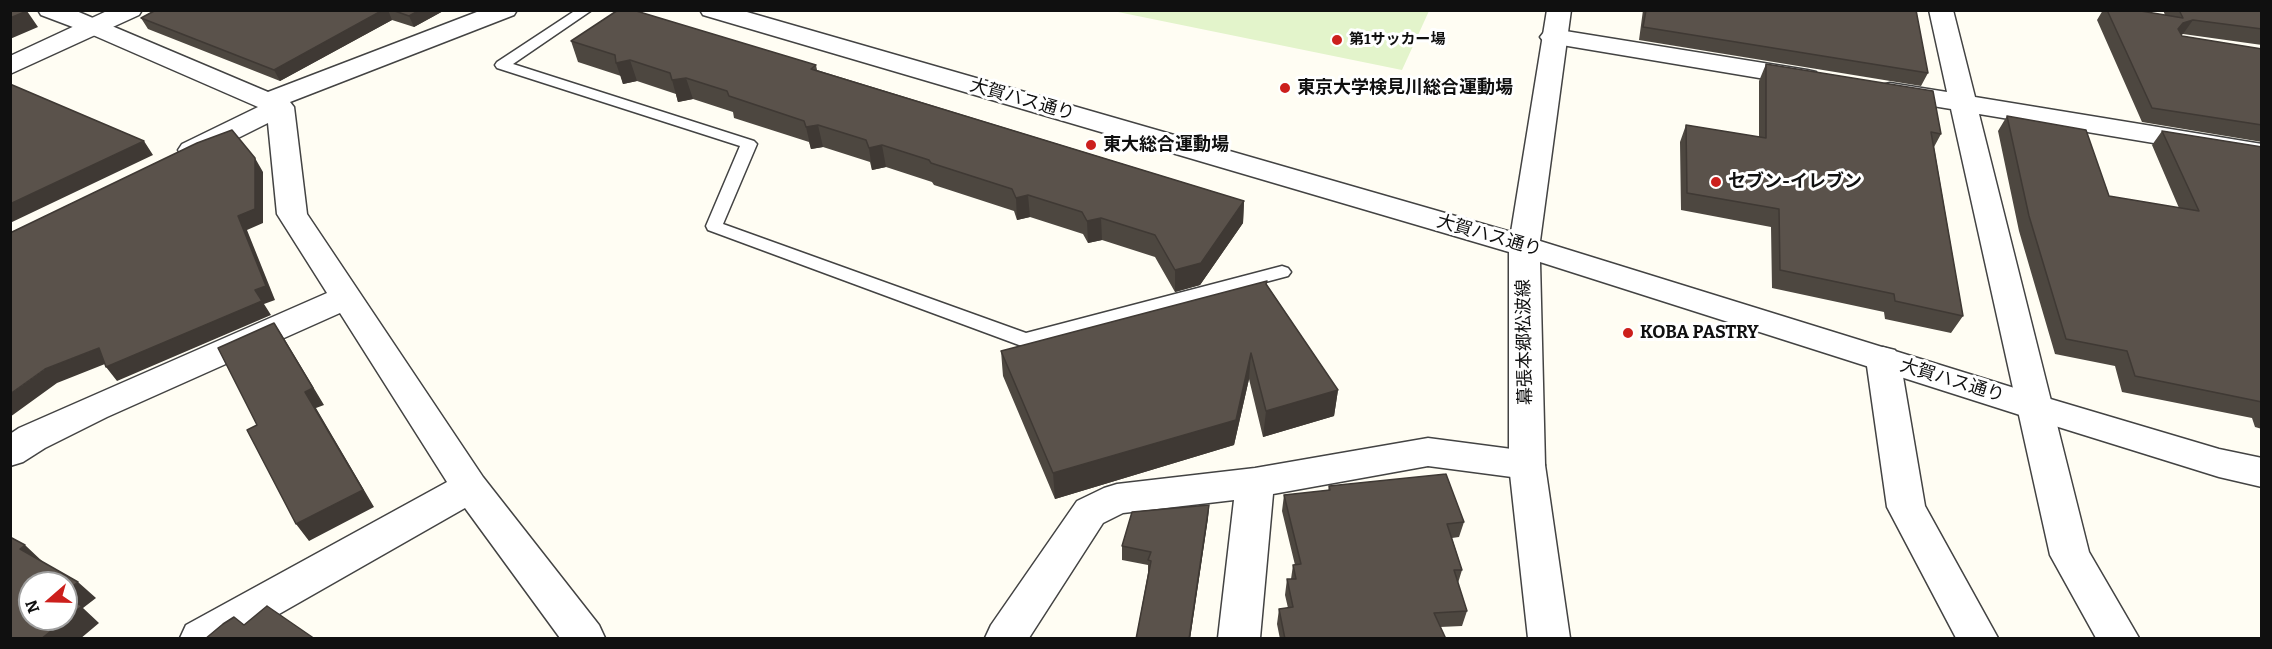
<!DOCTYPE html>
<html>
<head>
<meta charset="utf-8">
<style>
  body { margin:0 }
  #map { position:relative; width:2272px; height:649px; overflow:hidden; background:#fffdf3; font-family:Bitter,serif }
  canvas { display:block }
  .frame { position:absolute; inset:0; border:12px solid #101010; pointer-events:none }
  .north { position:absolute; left:18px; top:571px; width:60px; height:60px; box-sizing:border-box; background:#fff; border:2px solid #9f9f9f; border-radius:50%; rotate:250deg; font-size:16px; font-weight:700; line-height:24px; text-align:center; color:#101010 }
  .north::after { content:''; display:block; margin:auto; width:21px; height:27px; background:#cc1f1c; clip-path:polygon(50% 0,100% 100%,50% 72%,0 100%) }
</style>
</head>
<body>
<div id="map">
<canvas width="2272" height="649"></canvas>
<div class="frame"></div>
<div class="north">N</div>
</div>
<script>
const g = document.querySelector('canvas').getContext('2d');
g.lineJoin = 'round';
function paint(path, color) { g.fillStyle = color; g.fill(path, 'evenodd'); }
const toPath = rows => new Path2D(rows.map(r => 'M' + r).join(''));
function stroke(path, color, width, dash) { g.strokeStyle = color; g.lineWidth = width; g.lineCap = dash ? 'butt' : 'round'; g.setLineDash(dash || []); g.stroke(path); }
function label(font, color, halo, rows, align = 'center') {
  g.font = font + ' Bitter,"Noto Sans JP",serif'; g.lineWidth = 6; g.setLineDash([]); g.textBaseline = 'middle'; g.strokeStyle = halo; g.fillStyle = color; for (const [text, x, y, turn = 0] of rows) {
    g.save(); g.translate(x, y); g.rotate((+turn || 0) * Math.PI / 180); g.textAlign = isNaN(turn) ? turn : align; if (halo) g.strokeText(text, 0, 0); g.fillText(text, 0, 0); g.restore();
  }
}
paint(toPath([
  [1113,11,1429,10,1429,11,1402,70]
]), '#e3f4cb');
const service = toPath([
  [576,10,592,10,513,64,754,141,757,144,723,224,1026,333,1282,266,1288,268,1291,272,1288,276,1025,346,1019,345,708,230,706,226,740,146,497,68,495,65,497,62,576,10]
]);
const minor = toPath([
  [38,10,74,10,268,92,482,10,517,10,514,15,290,102,294,107,307,214,483,477,599,625,605,638,560,638,465,508,237,638,180,638,186,625,447,482,340,313,107,417,45,448,23,462,10,466,10,434,19,428,327,293,277,214,268,123,202,156,192,158,182,156,178,150,182,144,258,107,86,32,41,15,38,10],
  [1929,10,1953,10,1975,97,2262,144,2262,161,1979,114,2089,552,2139,638,2096,638,2050,555,1951,109,1890,99,1881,97,1877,91,1881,85,1890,83,1947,92,1929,10],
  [1553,29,1807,70,1816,72,1820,78,1816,84,1807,86,1544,42,1540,37,1544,32,1553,29],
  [1883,347,1895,350,1900,359,1925,506,1998,638,1956,638,1887,507,1866,359,1871,350,1883,347],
  [1428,438,1527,451,1540,455,1545,465,1540,475,1527,479,1428,466,1273,494,1260,638,1218,638,1234,500,1123,513,1103,523,1029,638,985,638,991,625,1077,501,1104,488,1117,484,1255,468,1428,438]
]);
const tertiary = toPath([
  [109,10,142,10,139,15,10,74,10,56,109,10],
  [700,10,740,10,1511,232,1547,10,1571,10,1540,241,2037,395,2219,449,2262,458,2262,487,2219,477,2023,416,1540,262,1545,465,1570,638,1528,638,1509,465,1509,252,703,15,700,10]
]);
stroke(service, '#434343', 3);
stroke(minor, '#434343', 3);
stroke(tertiary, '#434343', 3);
paint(service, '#fff');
paint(minor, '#fff');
paint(tertiary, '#fff');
paint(toPath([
  [156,10,445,10,414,27,392,20,280,81,148,29,141,18],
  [1643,10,1916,10,1928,73,1921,86,1639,40],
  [2103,10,2135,10,2165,15,2163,10,2262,10,2262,45,2183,34,2181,35,2182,36,2262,49,2262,142,2142,122,2097,20],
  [571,41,816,65,817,70,1244,201,1243,223,1200,285,1175,292,1155,257,1102,240,1088,243,1083,234,1030,217,1017,220,1014,211,934,185,932,182,886,167,872,170,870,162,823,147,811,149,809,142,734,118,733,112,693,99,678,102,676,94,637,81,623,84,621,76,578,62],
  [1766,64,1941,134,1934,147,1963,316,1951,333,1885,319,1884,312,1772,288,1771,227,1681,210,1680,142,1686,125,1759,137,1759,81],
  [2007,116,2109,196,2179,208,2152,145,2162,131,2262,147,2262,429,2255,427,2252,418,2122,392,2115,366,2055,354,2019,231,1998,131],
  [1267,285,1338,390,1334,416,1263,437,1249,379,1234,445,1055,499,1003,376,1001,351],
  [1329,486,1464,522,1459,537,1452,538,1462,570,1458,583,1467,611,1462,626,1440,627,1446,639,1280,639,1277,624,1279,609,1288,608,1285,595,1287,579,1291,579,1293,565,1295,565,1282,511,1284,495,1328,491],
  [1209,505,1208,518,1190,639,1136,639,1148,573,1148,565,1122,560,1122,546]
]), '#4d4740');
paint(toPath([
  [383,10,388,10,392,20,280,81,274,70],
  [420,10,445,10,414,27,409,16],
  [27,11,38,27,10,39,10,18],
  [2193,20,2183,34,2173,37,2178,29,2183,23],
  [630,60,637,81,623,84,616,63],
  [686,78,693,99,678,102,672,80],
  [818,125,823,147,811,149,806,127],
  [144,141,153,155,10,223,10,204],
  [882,145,886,167,872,170,869,148],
  [255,158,263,172,263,223,247,230,275,300,264,304,271,315,117,381,106,367,255,290,238,216],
  [1028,195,1030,217,1017,220,1016,198],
  [1244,201,1243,223,1200,285,1175,292,1175,270],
  [1101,218,1102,240,1088,243,1087,221],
  [274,323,285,340,324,405,316,408,374,507,309,541,296,524,305,392],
  [99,348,110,362,57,383,10,417,10,394,45,369],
  [1251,353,1249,379,1234,445,1055,499,1053,473],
  [1338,390,1334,416,1263,437,1266,411],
  [1209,505,1208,518,1190,639,1189,639],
  [25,545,43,562,20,549],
  [78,582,96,598,83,608,99,623,80,639,41,639,66,598,66,591]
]), '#3f3934');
const building = toPath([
  [10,10,25,10,27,11,10,18,10,10],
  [156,10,383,10,274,70,141,18,156,10],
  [392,10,420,10,409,16,392,10],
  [618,10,633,10,816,65,811,69,1244,201,1201,263,1175,270,1155,235,1101,218,1087,221,1082,212,1028,195,1016,198,1012,189,931,163,929,160,882,145,869,148,866,140,818,125,806,127,804,121,729,96,727,91,686,78,672,80,670,73,630,60,616,63,615,55,571,41,618,10],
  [1646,10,1916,10,1928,73,1643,27,1646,10],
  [2107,10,2135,10,2183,18,2179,10,2262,10,2262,29,2193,20,2183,23,2178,29,2182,36,2262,49,2262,125,2152,108,2107,10],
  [1766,64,1933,91,1941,134,1931,132,1963,316,1895,301,1894,294,1780,270,1779,209,1687,193,1686,125,1766,138,1766,64],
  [10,84,144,141,10,204,10,84],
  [2007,116,2086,130,2109,196,2199,211,2162,131,2262,147,2262,402,2135,376,2127,351,2066,339,2029,216,2007,116],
  [232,130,255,158,255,209,238,216,266,286,255,290,262,301,106,367,99,348,45,369,10,394,10,233,197,143,232,130],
  [1267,281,1266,284,1338,390,1266,411,1251,353,1236,420,1053,473,1001,351,1267,281],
  [274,323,313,388,305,392,363,490,296,524,247,430,257,425,218,348,274,323],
  [1446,474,1464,522,1447,524,1462,570,1454,570,1467,611,1434,613,1446,639,1285,639,1279,609,1293,607,1287,579,1296,579,1293,565,1301,564,1284,495,1330,490,1329,486,1446,474],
  [1209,505,1189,639,1136,639,1151,561,1148,560,1151,552,1122,546,1132,512,1209,505],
  [10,537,25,545,20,549,78,582,66,591,66,583,30,583,30,619,66,619,41,639,10,639,10,537],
  [66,597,82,606,66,619,66,597],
  [267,606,315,639,205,639,223,624,234,617,244,625,267,606]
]);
paint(building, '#5a524b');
stroke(building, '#3f3934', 1.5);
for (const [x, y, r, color] of [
  [1337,40,6,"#cc1f1c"],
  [1285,88,6,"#cc1f1c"],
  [1091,145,6,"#cc1f1c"],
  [1716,182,6,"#cc1f1c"],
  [1628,333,6,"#cc1f1c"]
]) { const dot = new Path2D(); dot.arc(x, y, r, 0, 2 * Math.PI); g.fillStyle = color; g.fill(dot); stroke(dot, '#fff', 2); }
label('bold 15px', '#101010', '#fff', [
  ["第1サッカー場",1349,40]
], 'left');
label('bold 18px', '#101010', '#fff', [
  ["東京大学検見川総合運動場",1297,88],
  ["東大総合運動場",1103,145],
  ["セブン-イレブン",1728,182],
  ["KOBA PASTRY",1640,333]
], 'left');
label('18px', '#101010', '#fff', [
  ["大賀ハス通り",1022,100,16],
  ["大賀ハス通り",1489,236,16],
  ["幕張本郷松波線",1525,342,-91],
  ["大賀ハス通り",1952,381,17]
]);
</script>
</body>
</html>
